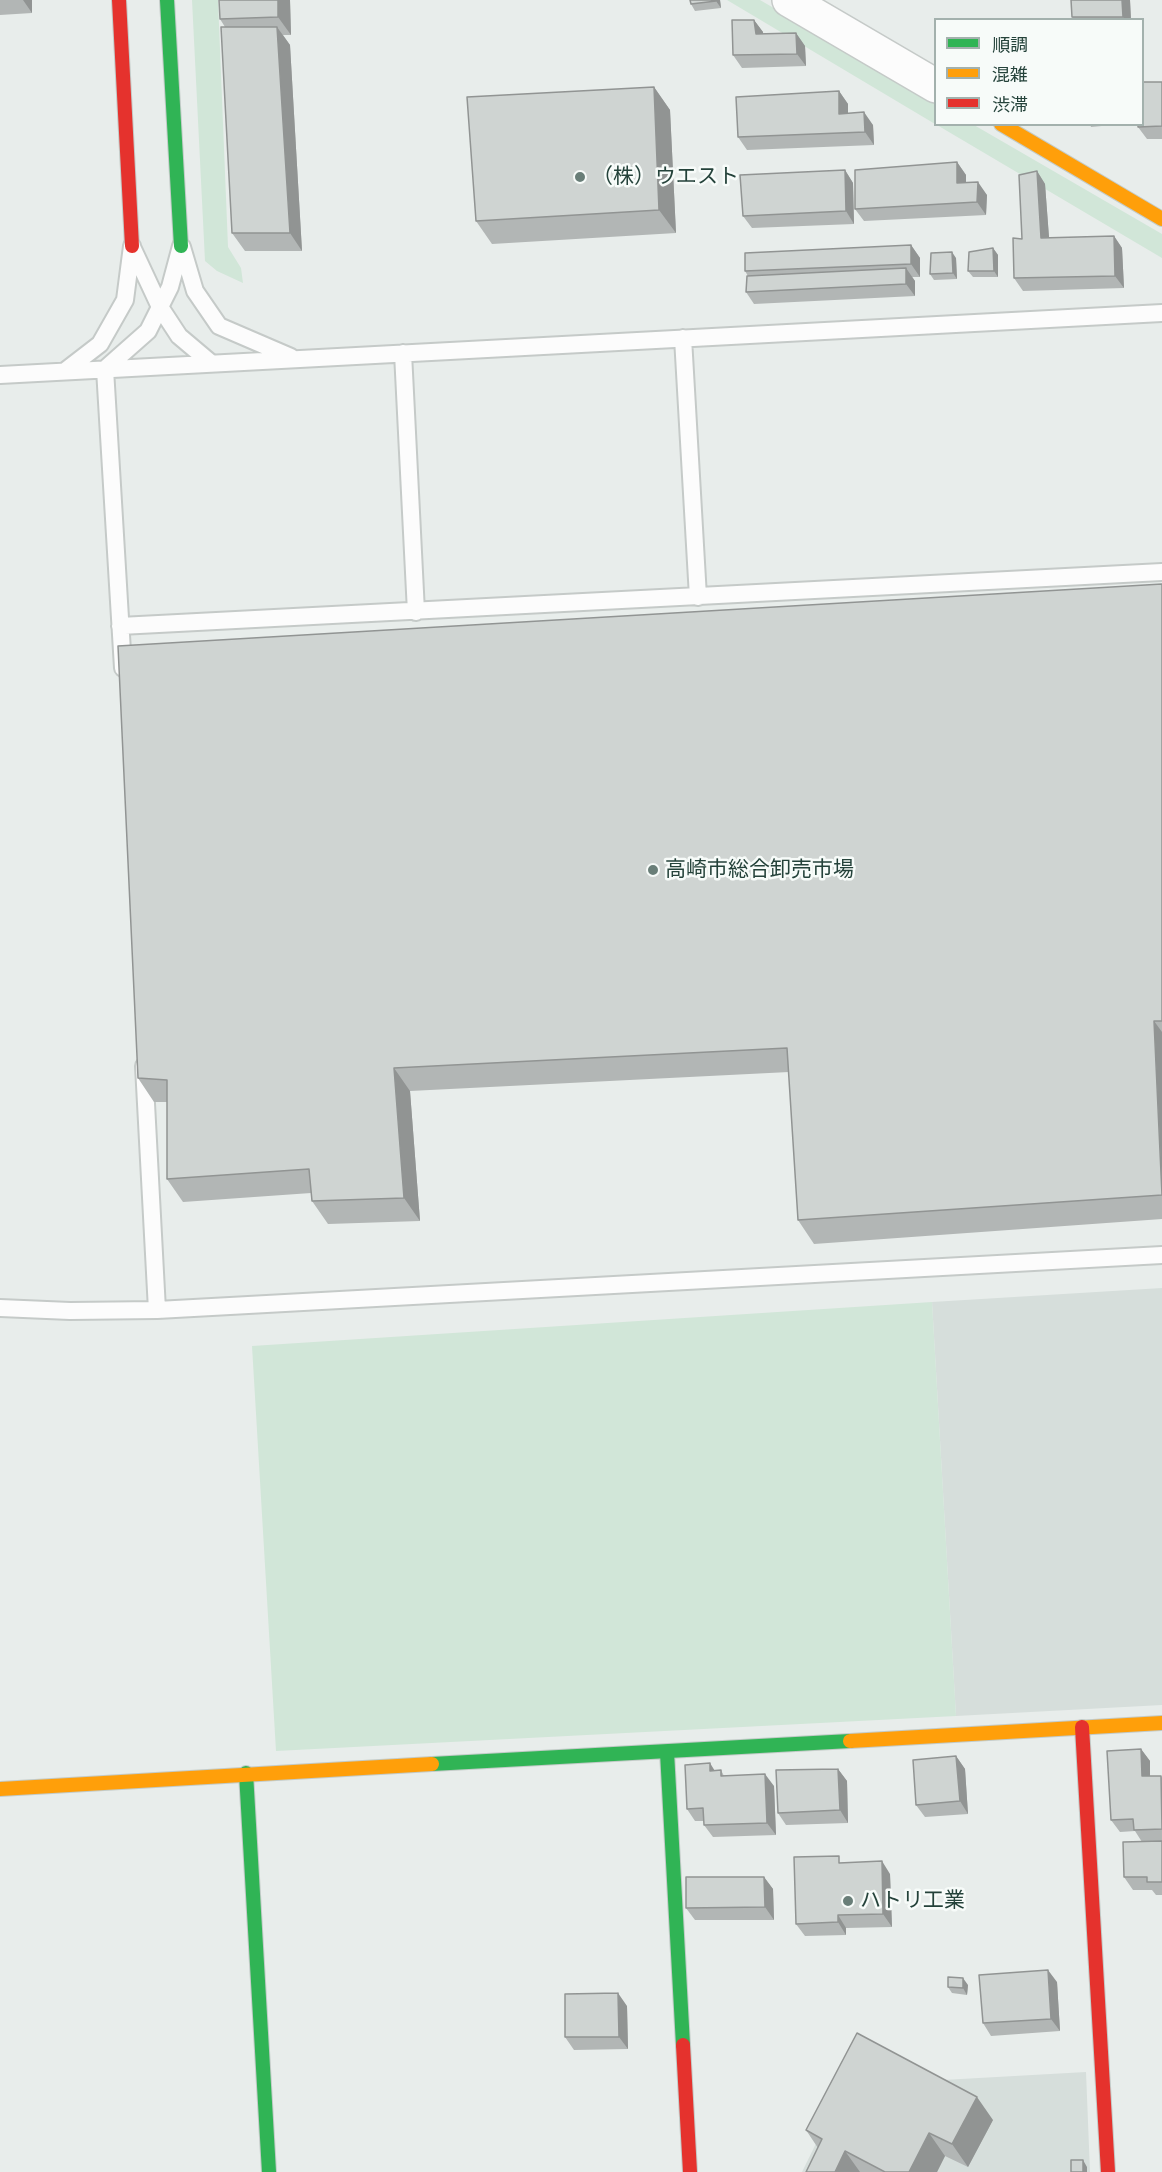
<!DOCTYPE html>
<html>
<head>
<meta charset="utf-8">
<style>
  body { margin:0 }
  #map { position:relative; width:1162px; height:2172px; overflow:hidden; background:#e8edeb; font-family:Mulish,"Noto Sans JP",sans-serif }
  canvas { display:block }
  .legend { position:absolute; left:934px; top:18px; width:210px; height:108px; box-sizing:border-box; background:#f7fbf9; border:2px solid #a3b1ad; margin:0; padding:8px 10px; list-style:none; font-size:18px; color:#24423a }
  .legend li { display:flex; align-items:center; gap:12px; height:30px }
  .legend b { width:30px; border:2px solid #a3b1ad }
</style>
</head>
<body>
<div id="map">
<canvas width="1162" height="2172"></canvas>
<ul class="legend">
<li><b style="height:8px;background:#30b455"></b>順調</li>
<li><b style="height:8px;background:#ff9f0a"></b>混雑</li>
<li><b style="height:8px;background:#e5322d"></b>渋滞</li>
</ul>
</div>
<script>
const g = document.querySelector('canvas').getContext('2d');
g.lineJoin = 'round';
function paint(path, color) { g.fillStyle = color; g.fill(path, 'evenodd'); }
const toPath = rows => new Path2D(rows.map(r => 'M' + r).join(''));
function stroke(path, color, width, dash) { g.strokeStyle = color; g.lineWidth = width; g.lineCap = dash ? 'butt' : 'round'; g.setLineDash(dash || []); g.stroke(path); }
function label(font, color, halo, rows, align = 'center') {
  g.font = font + ' Mulish,"Noto Sans JP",sans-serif'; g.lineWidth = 5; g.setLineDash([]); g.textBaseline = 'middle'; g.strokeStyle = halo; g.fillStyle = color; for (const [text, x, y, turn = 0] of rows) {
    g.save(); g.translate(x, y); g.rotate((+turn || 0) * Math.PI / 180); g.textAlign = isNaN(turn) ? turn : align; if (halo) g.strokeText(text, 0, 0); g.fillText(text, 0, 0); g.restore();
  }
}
paint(toPath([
  [1162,1288,1162,1705,956,1716,932,1302],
  [862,2050,943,2080,1086,2072,1090,2172,802,2172]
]), '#d6dedb');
paint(toPath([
  [192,0,218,0,228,247,241,268,243,283,217,271,205,261],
  [727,0,760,0,935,102,935,124],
  [937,125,974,125,1162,234,1162,258],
  [932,1302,956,1716,276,1751,252,1346]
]), '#d1e6d8');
const lane = toPath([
  [132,247,160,307,179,336,211,363],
  [182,247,195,291,219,326,291,357],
  [683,338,698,597],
  [403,353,416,612],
  [65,371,100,344,125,300,132,246],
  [0,375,1162,313],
  [120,626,1162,572],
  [123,668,105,369,148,331,170,287,181,246],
  [144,1066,157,1310],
  [0,1308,70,1311,157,1310,1162,1255]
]);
const street = toPath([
  [789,0,936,86]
]);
const fast = toPath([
  [167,0,181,246],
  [667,1752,683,2045],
  [432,1764,850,1741],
  [246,1773,269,2172]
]);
const slow = toPath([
  [1001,124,1162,219],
  [850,1741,1162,1723],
  [0,1789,432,1764]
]);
const jam = toPath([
  [119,0,132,246],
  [1082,1727,1108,2172],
  [683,2045,690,2172]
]);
stroke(lane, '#c5cac8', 20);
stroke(street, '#c5cac8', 36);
stroke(fast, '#c3cbc8', 16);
stroke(slow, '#c3cbc8', 16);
stroke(jam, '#c3cbc8', 16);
stroke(lane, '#fcfcfc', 16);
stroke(street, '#fcfcfc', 33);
stroke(fast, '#30b455', 14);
stroke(slow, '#ff9f0a', 14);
stroke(jam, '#e5322d', 14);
paint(toPath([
  [0,0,32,0,32,13,0,15],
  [290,0,291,35,283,35,290,45,302,251,245,251,232,233,225,27,220,19],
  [720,0,721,8,695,11,691,4],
  [1071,0,1130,0,1131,20,1074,20,1072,17],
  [754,20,763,32,763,34,796,33,805,46,806,66,742,68,733,55],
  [1162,82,1162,139,1147,139,1138,127],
  [654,87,670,110,676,233,492,244,476,221],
  [839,91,848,104,848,113,873,125,874,145,747,150,738,137],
  [1090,124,1123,124,1091,127],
  [957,162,966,175,966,182,987,195,986,215,864,221,855,209],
  [845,170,853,183,854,224,752,228,743,216],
  [1037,171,1045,184,1049,238,1114,236,1122,248,1124,288,1023,291,1014,278],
  [911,245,920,258,920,277,912,277,915,281,915,296,754,304,746,292,748,276,745,271],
  [993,248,998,255,998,277,973,277,968,271],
  [956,258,957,279,934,280,930,274],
  [1162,584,1162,1219,814,1244,798,1220,789,1072,410,1091,420,1221,328,1224,312,1201,311,1193,183,1202,167,1179,167,1102,154,1102,138,1078],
  [1141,1749,1150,1761,1150,1776,1161,1776,1162,1778,1162,1895,1156,1895,1152,1890,1133,1890,1124,1877,1142,1842,1135,1831,1120,1832,1111,1820],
  [956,1756,965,1769,968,1814,925,1817,916,1805],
  [838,1769,847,1781,848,1823,786,1825,778,1813],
  [721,1770,724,1776,774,1786,776,1835,713,1837,704,1825,704,1821,695,1821,687,1809,715,1771],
  [890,1874,892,1927,846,1928,846,1935,805,1936,796,1924],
  [764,1877,773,1889,774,1920,695,1920,686,1908],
  [1057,1982,1060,2031,991,2036,983,2023],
  [968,1985,967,1995,952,1993,948,1987],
  [627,2006,628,2049,574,2050,565,2037],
  [993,2120,968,2167,945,2156,937,2172,806,2172,818,2148,806,2130]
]), '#b2b6b5');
paint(toPath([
  [23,0,32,0,32,13],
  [278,0,290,0,291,35,278,17],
  [716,0,720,0,721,8,716,1],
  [1122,0,1130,0,1131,20,1125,20,1123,17],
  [754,20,763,32,764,47,756,34],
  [277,27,290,45,302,251,290,233],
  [796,33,805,46,806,66,797,54],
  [654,87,670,110,676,233,659,210],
  [839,91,848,104,848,126,839,114],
  [864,112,873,125,874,145,865,132],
  [957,162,966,175,966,195,957,183],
  [845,170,853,183,854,224,846,211],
  [1037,171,1045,184,1050,250,1041,238],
  [978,182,987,195,986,215,977,202],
  [1114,236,1122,248,1124,288,1115,276],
  [911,245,920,258,920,277,911,264],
  [993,248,998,255,998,277,994,271],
  [952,252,956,258,957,279,953,273],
  [906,268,915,281,915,296,906,284],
  [1154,1021,1162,1032,1162,1186],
  [394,1068,410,1091,420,1221,404,1198],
  [1141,1749,1150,1761,1150,1789,1142,1776],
  [956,1756,965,1769,968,1814,960,1801],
  [710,1763,718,1776,710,1771],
  [838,1769,847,1781,848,1823,840,1810],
  [765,1774,774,1786,776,1835,767,1823],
  [882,1861,890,1874,892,1927,883,1914],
  [764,1877,773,1889,774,1920,765,1907],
  [838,1915,846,1928,846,1935,838,1922],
  [1048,1970,1057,1982,1060,2031,1051,2019],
  [963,1978,968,1985,967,1995,963,1988],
  [618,1993,627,2006,628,2049,619,2037],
  [977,2097,993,2120,968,2167,952,2144],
  [929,2133,945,2156,937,2172,909,2172],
  [845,2151,860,2172,835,2172],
  [1083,2160,1087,2167,1087,2172,1083,2172]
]), '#919493');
const building = toPath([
  [219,0,278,0,278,17,220,19,219,0],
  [690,0,716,0,716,1,691,4,690,0],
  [1071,0,1122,0,1123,17,1072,17,1071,0],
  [732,20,754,20,756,34,796,33,797,54,733,55,732,20],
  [221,27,277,27,290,233,232,233,221,27],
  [1143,82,1162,82,1162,126,1138,127,1138,124,1143,124,1143,82],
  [654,87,659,210,476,221,467,97,654,87],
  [839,91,839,114,864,112,865,132,738,137,736,97,839,91],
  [957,162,957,183,978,182,977,202,855,209,855,170,957,162],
  [845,170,846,211,743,216,740,175,845,170],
  [1037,171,1041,238,1114,236,1115,276,1014,278,1013,238,1022,239,1019,175,1037,171],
  [911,245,911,264,745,271,745,253,911,245],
  [993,248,994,271,968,271,969,252,993,248],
  [952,252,953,273,930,274,931,253,952,252],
  [906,268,906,284,746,292,747,276,906,268],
  [1162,584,1162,1021,1154,1021,1162,1195,798,1220,787,1048,394,1068,404,1198,312,1201,309,1169,167,1179,167,1080,138,1078,118,646,1162,584],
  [1141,1749,1142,1776,1161,1776,1162,1829,1134,1830,1133,1819,1111,1820,1107,1751,1141,1749],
  [956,1756,960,1801,916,1805,913,1760,956,1756],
  [710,1763,710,1771,721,1770,721,1776,765,1774,767,1823,704,1825,703,1808,687,1809,685,1765,710,1763],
  [838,1769,840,1810,778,1813,776,1770,838,1769],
  [1162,1841,1162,1882,1147,1882,1147,1877,1124,1877,1123,1842,1162,1841],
  [839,1856,839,1863,882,1861,883,1914,838,1915,838,1922,796,1924,794,1857,839,1856],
  [686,1877,764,1877,765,1907,686,1908,686,1877],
  [1048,1970,1051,2019,983,2023,979,1975,1048,1970],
  [948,1977,963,1978,963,1988,948,1987,948,1977],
  [618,1993,619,2037,565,2037,565,1994,618,1993],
  [857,2033,977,2097,952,2144,929,2133,909,2172,885,2172,845,2151,835,2172,806,2172,822,2139,806,2130,857,2033],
  [1071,2160,1083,2160,1083,2172,1071,2172,1071,2160]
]);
paint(building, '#cfd4d2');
stroke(building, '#919493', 1.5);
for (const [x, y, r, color] of [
  [580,177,6,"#697e78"],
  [653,870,6,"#697e78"],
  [848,1901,6,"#697e78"]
]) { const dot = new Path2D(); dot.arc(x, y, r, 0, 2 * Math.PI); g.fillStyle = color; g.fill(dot); stroke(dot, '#f7fbf9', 2); }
label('21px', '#24423a', '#f7fbf9', [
  ["（株）ウエスト",592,177],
  ["高崎市総合卸売市場",665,870],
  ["ハトリ工業",860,1901]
], 'left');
</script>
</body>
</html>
